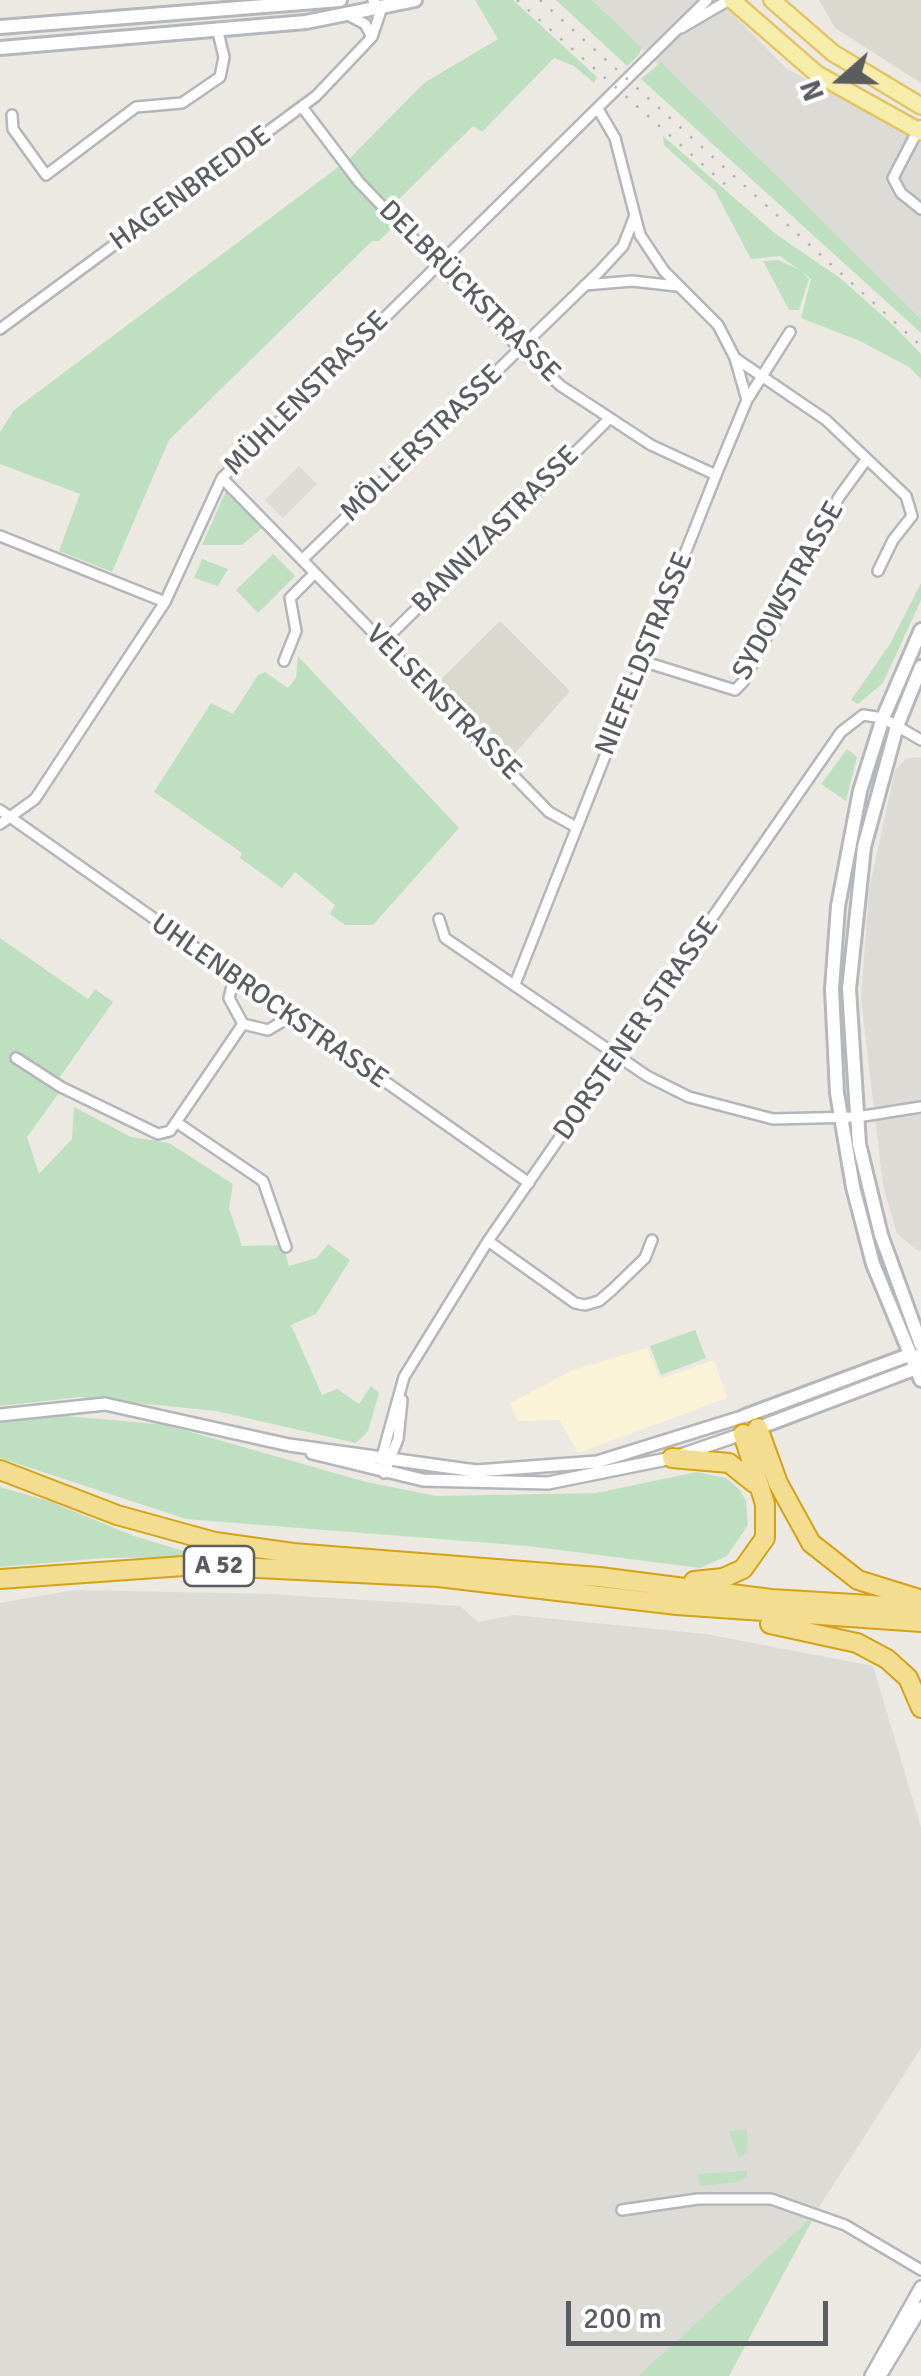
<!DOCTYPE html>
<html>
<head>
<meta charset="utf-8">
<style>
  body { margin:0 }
  #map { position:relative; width:921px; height:2376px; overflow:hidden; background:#ebe9e1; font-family:Signika,sans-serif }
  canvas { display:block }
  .north { position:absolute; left:791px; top:30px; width:100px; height:100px; -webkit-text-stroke:8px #fff; paint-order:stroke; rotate:250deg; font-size:28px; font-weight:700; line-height:40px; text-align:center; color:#595c60 }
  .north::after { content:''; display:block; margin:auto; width:35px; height:45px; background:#595c60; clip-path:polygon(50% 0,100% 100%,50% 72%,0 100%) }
  .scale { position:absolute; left:566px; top:2301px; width:262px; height:45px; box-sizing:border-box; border:5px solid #595c60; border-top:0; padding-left:12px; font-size:30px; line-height:35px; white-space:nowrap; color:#595c60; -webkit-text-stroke:8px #fff; paint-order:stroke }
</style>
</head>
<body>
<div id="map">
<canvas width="921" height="2376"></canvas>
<div class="north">N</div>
<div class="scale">200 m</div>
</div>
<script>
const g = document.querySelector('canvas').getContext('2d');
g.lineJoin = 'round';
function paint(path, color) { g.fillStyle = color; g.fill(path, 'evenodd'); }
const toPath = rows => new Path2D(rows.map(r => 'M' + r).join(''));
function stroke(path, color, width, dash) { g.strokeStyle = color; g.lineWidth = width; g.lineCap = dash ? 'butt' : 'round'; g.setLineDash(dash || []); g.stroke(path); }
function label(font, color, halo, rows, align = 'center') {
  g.font = font + ' Signika,sans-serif'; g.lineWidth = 8; g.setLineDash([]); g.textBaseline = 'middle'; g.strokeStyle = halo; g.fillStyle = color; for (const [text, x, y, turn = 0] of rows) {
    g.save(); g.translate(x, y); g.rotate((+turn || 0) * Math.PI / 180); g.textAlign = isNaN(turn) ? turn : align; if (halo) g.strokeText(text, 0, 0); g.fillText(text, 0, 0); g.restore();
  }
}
paint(toPath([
  [647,1348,660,1379,714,1360,727,1398,578,1453,560,1420,518,1421,510,1403,573,1370]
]), '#faf3d7');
paint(toPath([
  [592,0,719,0,786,68,921,143,921,319],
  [299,466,317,484,283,518,265,500],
  [921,757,921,1250,918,1251,897,1234,883,1185,861,999,869,890,895,770,907,758],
  [74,1590,269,1594,460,1606,478,1622,514,1615,706,1634,873,1666,921,1827,921,2048,814,2215,638,2376,0,2376,0,1603]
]), '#dcdbd5');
paint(toPath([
  [819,0,921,0,921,83,835,28],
  [500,621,570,691,509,760,435,685]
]), '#dad8cf');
paint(toPath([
  [475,0,513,0,597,77,594,83,574,66,554,58,482,132,473,126,395,203,387,212,397,223,379,241,372,241,169,440,112,572,59,551,80,494,0,464,0,432,14,410,349,159,424,83,498,39],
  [556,0,592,0,642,48,638,56,627,66],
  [661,62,921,319,921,333,641,79],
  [663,136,777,235,840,278,893,325,921,354,921,379,909,367,860,341,801,318,811,279,803,273,809,279,799,310,789,310,763,261,778,260,798,269,780,256,751,259,715,191,664,145],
  [226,491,262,528,242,545,202,545],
  [273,554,295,576,258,613,236,590],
  [202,559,228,569,218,586,194,578],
  [921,583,921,600,883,683,858,704,851,700,890,644],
  [298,656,459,828,373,925,345,925,330,914,335,905,295,872,282,888,240,858,242,853,154,792,211,703,233,714,258,675,265,672,288,688,296,678],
  [847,749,857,757,846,801,821,784],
  [0,938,88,999,95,989,113,1002,52,1088,59,1093,27,1137,39,1174,72,1139,74,1107,131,1137,169,1143,233,1184,229,1208,242,1246,283,1245,289,1266,317,1258,328,1244,350,1260,316,1314,291,1325,322,1395,337,1389,359,1404,371,1386,379,1393,368,1431,356,1443,216,1411,127,1402,80,1397,0,1406],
  [695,1330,706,1358,661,1375,650,1346],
  [55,1415,166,1425,366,1482,436,1496,596,1493,697,1472,726,1478,739,1489,746,1501,748,1525,727,1556,700,1568,528,1546,186,1519,0,1458,0,1423],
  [0,1487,49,1501,134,1536,204,1557,104,1558,0,1567],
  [747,2130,748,2151,739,2158,729,2131],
  [747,2171,747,2177,737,2182,700,2186,697,2174],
  [815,2215,729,2376,638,2376,814,2215]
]), '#bfe0c0');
const minor = toPath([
  [348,15,365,24,372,37],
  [681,28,729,0],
  [302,107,359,182,519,348,561,386,651,445,716,475],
  [598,109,615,138,640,235,664,271,718,325,735,358,826,420,906,496,912,516,893,540,878,571],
  [12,115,13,129,46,175,136,107,182,103,220,77,224,57,217,28],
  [920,126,893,178,901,193,921,209],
  [585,285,632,281,677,286],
  [0,329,316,96,372,37,381,10,373,0],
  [735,358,747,400],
  [222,478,549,812,576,827],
  [0,536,165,602],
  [302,560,600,271,623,246,634,218],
  [383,642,609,419],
  [284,661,296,631,290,598,315,573],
  [642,661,735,690,743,682,839,497,866,460],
  [0,810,529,1183],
  [0,824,35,799,165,602,222,478,707,0],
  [439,919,445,938,647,1076,689,1097,773,1119,857,1117,921,1107],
  [234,978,229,998,243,1024,268,1030,290,1017],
  [515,984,716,475,747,400,790,332],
  [16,1058,61,1087,158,1134,170,1131,243,1024],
  [176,1122,263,1181,286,1247],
  [488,1241,575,1303,585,1305,599,1301,613,1289,645,1258,652,1240],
  [381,1460,404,1377,488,1241,841,732,863,715,883,718,921,740],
  [384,1473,398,1439,402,1400],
  [622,2210,698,2199,771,2199,845,2225,921,2270]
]);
const tertiary = toPath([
  [0,1415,105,1404,289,1445,476,1471,597,1462,745,1416],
  [312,1453,423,1480,548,1483,672,1458,748,1432],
  [871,2376,921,2287],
  [880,2376,921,2308]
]);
const secondary = toPath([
  [0,27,340,0],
  [0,48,306,22,415,0],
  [921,630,883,718,860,791,838,906,832,989,837,1093,853,1187,873,1264,921,1380],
  [921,667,897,726,864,847,849,989,859,1144,881,1235,921,1345],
  [745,1416,909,1355,921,1357],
  [758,1428,919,1367]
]);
const primary = toPath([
  [732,0,817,74,921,132],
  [772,0,833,53,921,106]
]);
const motorway = toPath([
  [758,1428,778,1483,811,1543,858,1580,916,1598],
  [672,1458,729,1463,754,1483],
  [0,1470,117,1515,215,1542,293,1553,599,1577,771,1599,921,1608],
  [0,1579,198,1565,438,1577,677,1605,921,1622],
  [694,1581,723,1578,743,1569,765,1538,765,1504,743,1434],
  [770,1624,857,1643,887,1659,908,1678,921,1708]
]);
stroke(minor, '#b3b6ba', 14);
stroke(tertiary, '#b3b6ba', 16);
stroke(secondary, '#b4b7bc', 18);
stroke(primary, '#e3c462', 20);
stroke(motorway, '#d6a215', 22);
stroke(minor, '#fff', 9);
stroke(tertiary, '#fff', 11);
stroke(secondary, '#fff', 12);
stroke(primary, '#f7edaa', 15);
stroke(motorway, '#f2dd90', 18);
stroke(toPath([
  [517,0,727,186],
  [540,0,921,346]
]), '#b1b2b2', 2.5, [2.5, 12]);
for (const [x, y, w] of [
  [219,1566,70]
]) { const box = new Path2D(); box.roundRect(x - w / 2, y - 20, w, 40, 8); g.fillStyle = '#fff'; g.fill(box); stroke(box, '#595c60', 2.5); }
label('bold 25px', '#595c60', null, [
  ["A 52",219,1566]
]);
label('28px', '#595c60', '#fff', [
  ["HAGENBREDDE",191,189,-36],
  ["DELBRÜCKSTRASSE",469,292,45],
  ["MÜHLENSTRASSE",307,394,-45],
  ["MÖLLERSTRASSE",422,444,-44],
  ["BANNIZASTRASSE",496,530,-45],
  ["SYDOWSTRASSE",789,591,-61],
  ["NIEFELDSTRASSE",645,654,-68],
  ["VELSENSTRASSE",443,703,45],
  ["UHLENBROCKSTRASSE",269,1002,35],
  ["DORSTENER STRASSE",637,1029,-55]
]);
</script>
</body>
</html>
